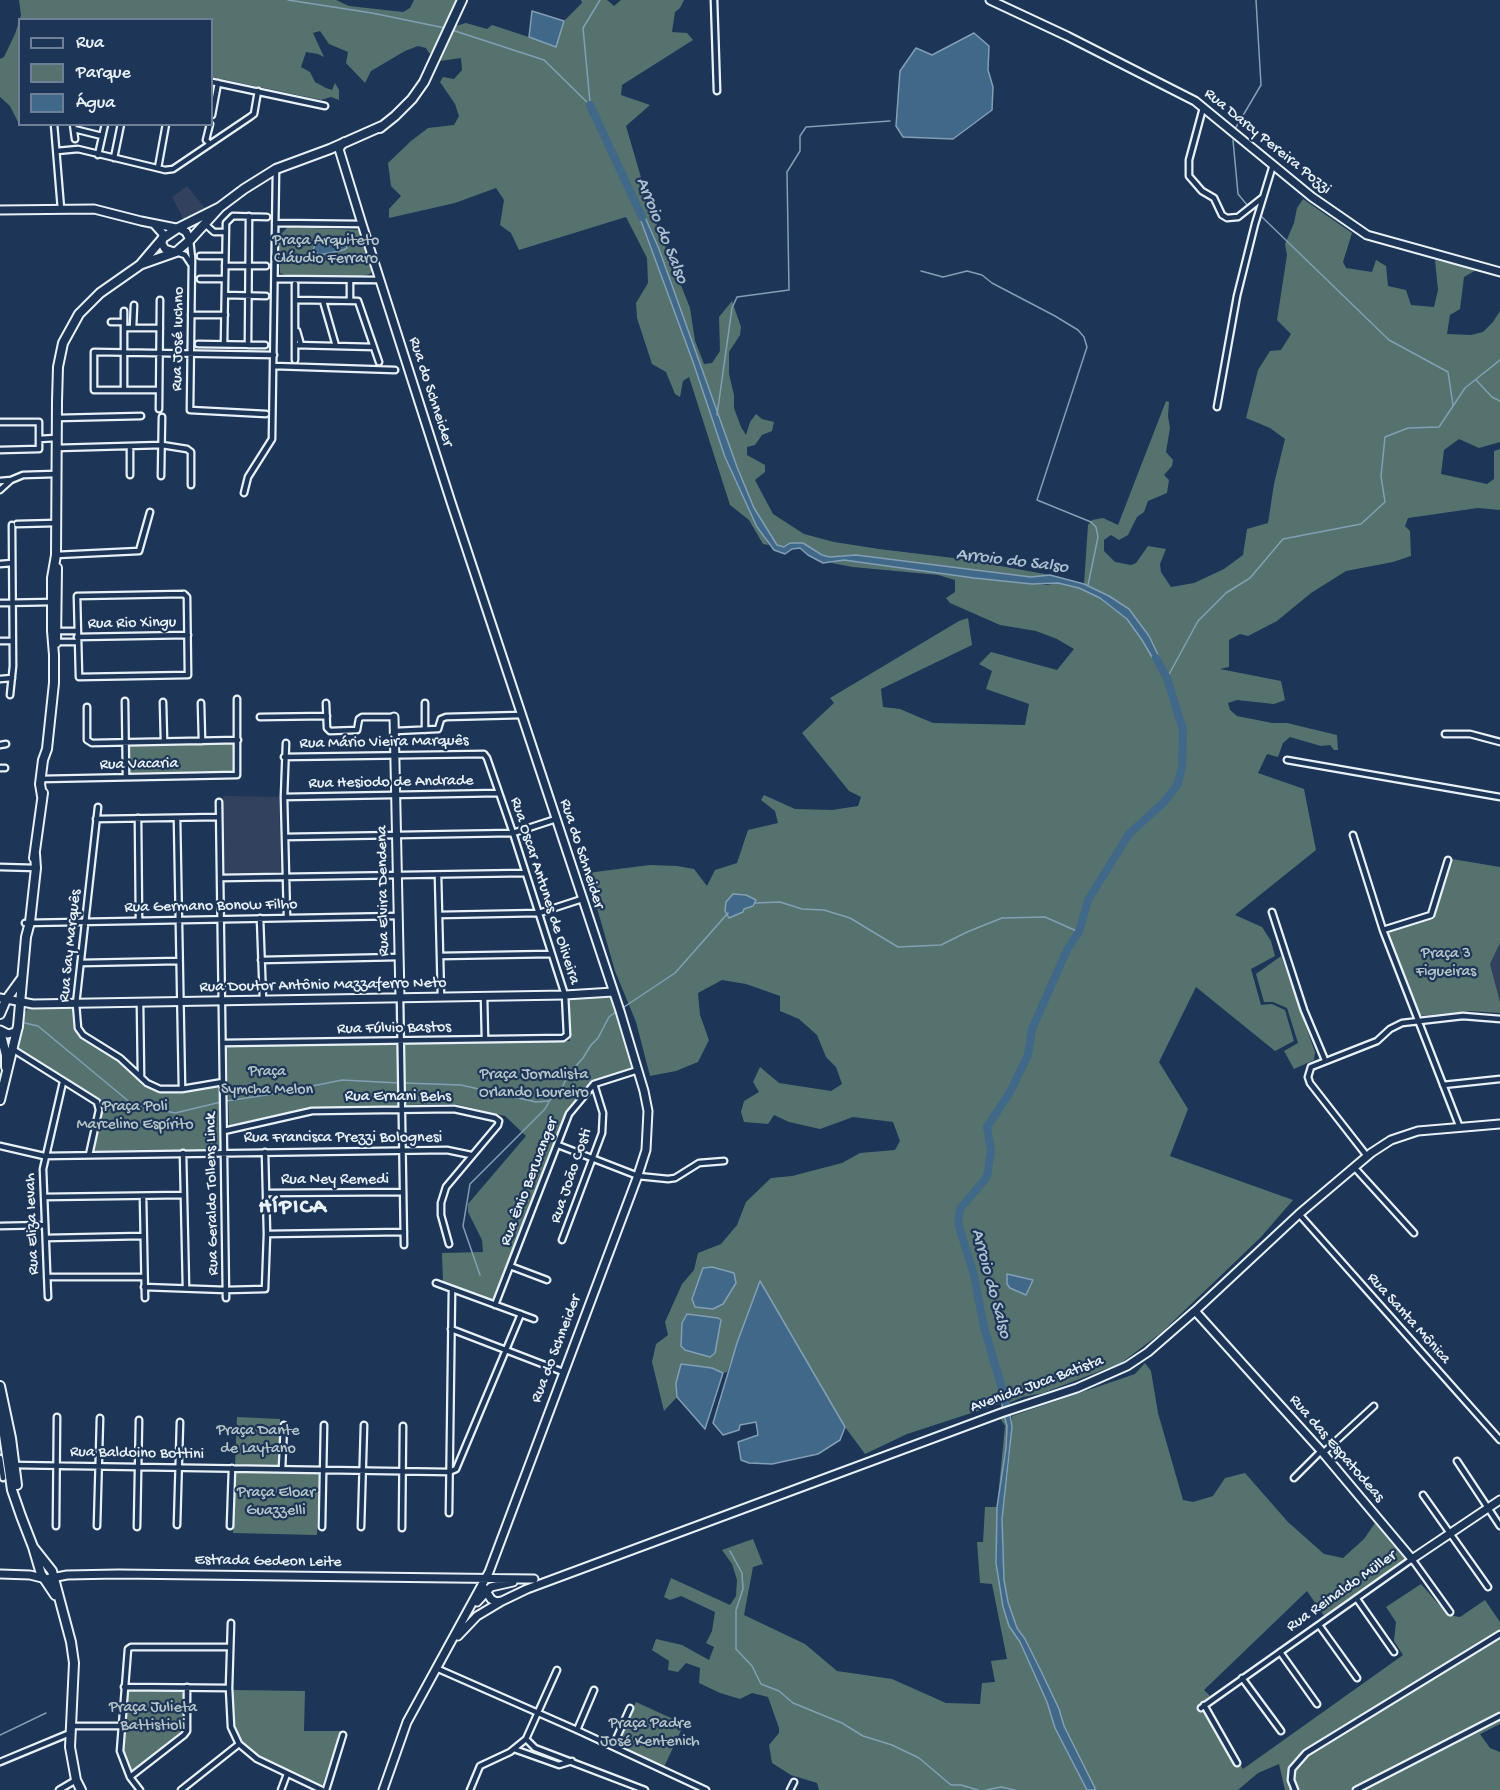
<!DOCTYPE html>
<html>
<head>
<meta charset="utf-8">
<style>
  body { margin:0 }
  #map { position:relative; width:1500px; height:1790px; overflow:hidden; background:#1d3557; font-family:"Gochi Hand",sans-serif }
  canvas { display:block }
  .legend { position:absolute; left:18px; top:18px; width:195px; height:108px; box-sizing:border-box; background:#1d3557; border:2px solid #6e8097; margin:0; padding:8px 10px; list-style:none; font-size:18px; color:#e8f1f8 }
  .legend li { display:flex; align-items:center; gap:12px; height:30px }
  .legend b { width:30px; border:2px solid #6e8097 }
</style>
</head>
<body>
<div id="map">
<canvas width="1500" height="1790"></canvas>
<ul class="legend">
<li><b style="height:8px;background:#1d3557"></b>Rua</li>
<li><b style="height:16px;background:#56726e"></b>Parque</li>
<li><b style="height:16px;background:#406888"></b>Água</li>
</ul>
</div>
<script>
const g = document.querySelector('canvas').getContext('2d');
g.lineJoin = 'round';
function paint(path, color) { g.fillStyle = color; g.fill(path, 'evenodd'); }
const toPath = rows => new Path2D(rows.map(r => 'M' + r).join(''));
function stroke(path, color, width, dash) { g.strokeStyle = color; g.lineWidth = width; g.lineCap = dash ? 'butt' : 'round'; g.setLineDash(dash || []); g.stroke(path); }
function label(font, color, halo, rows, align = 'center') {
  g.font = font + ' "Gochi Hand",sans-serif'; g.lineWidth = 4.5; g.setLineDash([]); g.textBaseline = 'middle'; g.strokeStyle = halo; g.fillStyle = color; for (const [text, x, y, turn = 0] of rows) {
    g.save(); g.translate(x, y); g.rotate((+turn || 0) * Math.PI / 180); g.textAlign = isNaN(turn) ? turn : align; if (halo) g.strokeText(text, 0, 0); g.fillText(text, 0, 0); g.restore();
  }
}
paint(toPath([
  [187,186,205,208,185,222,172,197],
  [223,796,279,797,281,873,225,875],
  [1500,943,1500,1002,1490,964]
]), '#32425e');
paint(toPath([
  [19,0,336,0,349,6,403,12,410,8,414,0,457,0,433,54,429,53,426,48,418,46,405,51,371,71,365,83,346,63,348,52,329,44,320,31,313,33,324,57,318,54,306,52,301,67,310,72,315,82,326,88,332,90,335,83,339,90,339,100,331,97,321,100,212,77,212,20,20,20,19,124,10,106,0,97,0,59,4,57,15,34,21,15],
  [581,0,607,0,614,6,621,0,684,0,680,8,675,12,672,32,687,33,693,40,622,85,621,95,650,105,626,126,649,205,690,308,695,341,704,364,712,363,720,351,719,317,732,301,741,327,740,335,729,352,729,374,734,395,734,408,741,427,746,435,750,422,756,414,762,419,774,422,772,431,762,435,755,445,747,447,747,455,765,465,765,472,755,480,773,514,804,534,834,542,879,549,962,559,1050,575,1031,577,856,555,830,557,822,555,803,543,784,547,777,545,754,508,737,467,659,249,641,209,637,211,693,362,725,457,757,527,769,545,763,544,749,520,730,505,689,377,683,381,680,397,675,394,666,372,652,364,637,318,636,303,648,283,647,258,626,217,519,250,511,233,500,225,504,200,496,188,455,203,389,218,389,209,401,196,391,186,388,163,411,141,428,128,454,125,459,116,455,104,440,82,443,77,454,79,462,70,461,58,440,61,456,26,466,23,487,29,492,25,556,46,564,21,582,3],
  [1303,199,1352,233,1343,262,1346,268,1372,272,1376,260,1386,266,1388,286,1406,290,1411,305,1434,307,1438,290,1435,260,1478,269,1464,277,1460,309,1450,315,1447,334,1471,335,1483,332,1493,322,1500,311,1500,442,1479,448,1459,439,1444,450,1441,474,1487,484,1494,479,1494,451,1500,449,1500,510,1478,508,1408,518,1405,526,1410,531,1411,556,1393,562,1346,571,1311,593,1277,621,1248,636,1240,634,1229,640,1229,667,1220,669,1281,681,1285,700,1274,704,1237,700,1228,703,1230,710,1237,716,1272,723,1287,723,1337,735,1338,750,1334,750,1330,745,1321,746,1290,737,1283,743,1278,757,1267,754,1258,773,1304,789,1316,850,1235,915,1262,927,1271,941,1275,956,1251,969,1261,1005,1272,1004,1285,1010,1294,1041,1275,1051,1196,987,1159,1062,1188,1109,1170,1156,1293,1200,1261,1237,1161,1333,1121,1363,1043,1393,1023,1397,1009,1403,1007,1396,1002,1394,1001,1402,999,1404,907,1434,865,1454,845,1427,760,1281,727,1372,723,1373,712,1368,676,1383,677,1397,664,1411,652,1362,656,1344,668,1335,665,1322,682,1284,694,1270,698,1253,721,1244,737,1225,746,1202,771,1178,792,1176,842,1163,860,1153,895,1150,900,1141,893,1122,853,1117,820,1129,789,1122,774,1115,768,1124,744,1122,741,1112,744,1101,759,1092,753,1082,760,1067,779,1083,831,1091,842,1084,836,1067,826,1057,817,1035,799,1019,780,1011,780,996,746,984,722,980,698,993,700,1015,709,1040,698,1062,676,1071,650,1076,636,1022,615,971,587,873,650,865,677,866,694,869,707,886,715,870,737,863,748,830,778,823,775,811,761,800,764,795,795,809,832,810,858,806,861,797,849,791,802,733,834,703,830,698,959,621,968,618,972,645,881,689,883,707,900,709,933,723,1025,725,1029,704,986,689,992,671,979,664,991,652,1057,670,1074,649,1057,639,1036,631,1000,625,950,603,946,598,955,592,955,580,938,575,853,567,831,563,844,560,974,578,1047,585,1058,583,1079,588,1100,598,1127,619,1142,640,1155,662,1164,666,1149,636,1129,609,1109,596,1084,584,1088,525,1092,520,1103,518,1118,525,1166,401,1169,402,1168,416,1170,428,1166,452,1173,460,1172,466,1164,475,1169,480,1167,493,1148,501,1144,512,1137,517,1128,535,1119,540,1111,535,1104,540,1104,551,1115,562,1131,565,1136,563,1148,546,1166,549,1160,564,1161,572,1171,587,1194,583,1224,569,1243,555,1247,529,1268,523,1274,484,1285,439,1270,428,1246,418,1258,370,1270,351,1281,350,1291,334,1277,320,1287,255,1285,244,1294,223,1297,208],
  [288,227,359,230,363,236,373,269,370,274,361,276,285,275,280,273,279,236],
  [236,742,236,771,129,773,128,743],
  [1452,859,1500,867,1500,943,1490,964,1500,1002,1500,1013,1470,1011,1419,1016,1386,932,1434,919],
  [1281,956,1315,1052,1314,1060,1294,1069,1284,1051,1298,1043,1287,1008,1273,1002,1264,1002,1256,974],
  [570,997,613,997,635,1068,592,1081,567,1113,493,1302,443,1282,442,1253,483,1252,482,1240,468,1212,468,1204,526,1136,505,1116,455,1104,405,1105,404,1044,570,1041],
  [72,1008,73,1022,80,1036,117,1060,146,1086,160,1093,181,1093,220,1085,221,1150,92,1151,104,1103,16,1048,21,1016,28,1009],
  [397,1043,398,1106,312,1108,229,1126,227,1047],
  [1145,1363,1151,1371,1158,1413,1183,1500,1193,1502,1213,1496,1225,1478,1245,1473,1288,1522,1324,1554,1343,1558,1364,1539,1375,1523,1406,1559,1324,1616,1307,1591,1204,1690,1210,1696,1203,1701,1243,1769,1403,1655,1394,1641,1396,1622,1386,1607,1421,1584,1448,1615,1460,1617,1485,1600,1500,1622,1500,1724,1480,1734,1490,1748,1500,1752,1500,1790,1285,1790,1279,1764,1258,1773,1238,1790,1096,1790,1064,1726,1059,1709,1041,1671,1025,1639,1017,1628,1008,1602,1004,1580,1002,1519,1010,1453,1012,1416,1135,1374],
  [1004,1416,1007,1426,1006,1448,997,1507,996,1563,1009,1626,1020,1642,1047,1702,1055,1728,1087,1790,819,1790,817,1783,791,1775,772,1763,769,1745,779,1733,779,1728,768,1697,752,1693,740,1699,720,1693,699,1683,700,1668,686,1663,678,1672,668,1670,669,1661,652,1650,656,1639,682,1645,709,1660,714,1647,706,1643,712,1631,715,1612,681,1596,670,1600,664,1597,671,1578,730,1605,736,1596,737,1580,732,1564,722,1550,753,1539,763,1564,753,1567,744,1615,805,1644,837,1671,892,1679,946,1703,980,1704,982,1683,995,1682,991,1661,1007,1659,992,1584,980,1583,977,1542,983,1542,985,1507,997,1507,1005,1426,1000,1418],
  [237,1417,280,1419,279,1466,235,1465],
  [235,1470,319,1473,317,1535,233,1533],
  [126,1688,185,1689,184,1730,130,1773,123,1750],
  [233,1690,305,1691,304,1731,341,1731,322,1786,259,1757,243,1742,235,1726],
  [636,1702,684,1724,664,1767,616,1745]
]), '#56726e');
const water = toPath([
  [532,11,564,21,556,47,529,37,532,11],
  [974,33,989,46,988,70,993,87,992,110,953,139,903,137,896,126,900,71,916,48,932,55,974,33],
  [641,208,659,249,737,467,754,508,777,545,784,547,790,543,803,543,822,555,830,557,856,555,1031,577,1050,575,1084,584,1109,596,1129,609,1149,636,1164,667,1159,666,1155,662,1142,640,1127,619,1100,598,1079,588,1058,583,1032,584,974,578,844,560,823,563,808,555,800,548,792,549,785,554,774,550,757,527,725,457,693,362,637,210,641,208],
  [339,240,344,241,346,244,347,248,343,250,325,254,319,254,313,250,315,245,321,242,339,240],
  [733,894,746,895,756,900,753,906,744,909,743,912,729,918,725,911,726,902,733,894],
  [712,1267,734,1273,736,1283,723,1304,713,1309,695,1307,692,1299,703,1268,712,1267],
  [1007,1274,1033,1280,1026,1295,1010,1288,1007,1284,1007,1274],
  [760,1281,845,1427,840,1440,818,1454,772,1464,749,1463,741,1460,738,1442,758,1435,756,1422,740,1425,739,1430,723,1435,713,1423,737,1343,760,1281],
  [687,1314,718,1318,721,1320,715,1353,710,1357,685,1350,681,1346,682,1323,687,1314],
  [681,1364,712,1368,723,1373,705,1429,677,1397,676,1383,681,1364],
  [1002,1394,1007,1396,1012,1427,1002,1519,1004,1580,1008,1602,1017,1628,1025,1639,1041,1671,1059,1709,1064,1726,1096,1790,1087,1790,1055,1728,1047,1702,1020,1642,1009,1626,1003,1607,996,1563,997,1507,1006,1448,1007,1426,1002,1407,1002,1394]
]);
paint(water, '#406888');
stroke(water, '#839fb5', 1.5);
stroke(toPath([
  [288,0,372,13,445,28],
  [452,30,544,60,590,105],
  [590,102,583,28,600,0],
  [1235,129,1261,85,1256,0],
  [1233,140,1238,194,1248,206],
  [1262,217,1389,340,1448,372,1453,405],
  [921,271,943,277,967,271,982,275,992,283,1055,316,1078,330,1084,337,1087,347,1037,500,1091,522,1096,527,1098,537,1088,585],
  [1476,380,1492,397,1500,401],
  [717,415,732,308,737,297,789,290,787,172,800,151,800,136,806,127,890,121],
  [1167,678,1198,621,1226,593,1250,578,1283,539,1361,524,1385,502,1381,476,1385,437,1408,428,1439,427,1465,388,1500,360],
  [755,903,780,902,802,909,824,910,850,918,898,947,941,945,967,932,1002,918,1045,917,1079,932],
  [621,1009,675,973,728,913],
  [25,1023,38,1026,132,1104,175,1113,221,1102],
  [404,1083,461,1085,536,1102,549,1101,560,1092,568,1075,583,1058,591,1045,598,1038,609,1017,617,1011],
  [226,1101,273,1094,342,1080,399,1083],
  [480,1275,463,1226,470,1184,545,1109,549,1102],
  [730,1551,742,1573,743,1589,736,1610,736,1649,752,1666,761,1684,779,1691,793,1703,842,1723,863,1736,892,1745,919,1758,951,1785,961,1785,978,1790],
  [0,1735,46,1713],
  [986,1790,1001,1787,1015,1790]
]), '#839fb5', 1.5);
stroke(toPath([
  [590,105,642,217],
  [1006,1402,984,1327,974,1275,958,1223,960,1209,987,1177,991,1151,987,1127,1010,1092,1028,1055,1032,1029,1067,950,1079,932,1088,900,1129,834,1164,802,1178,784,1182,767,1183,730,1167,678,1156,658]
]), '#406888', 8);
const street = toPath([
  [714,0,717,91],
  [212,82,325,106],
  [1203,108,1189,160,1189,176,1202,191,1214,198,1222,215,1227,218,1238,217,1262,198],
  [212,115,218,83],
  [54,124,61,209],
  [73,124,75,139],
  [210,124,206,140,210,144],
  [74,129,102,136],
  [57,151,78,149,165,170,173,169,250,117,254,114,258,91],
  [98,155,105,124],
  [114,158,121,124],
  [158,168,166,124],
  [275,223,362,224],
  [205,224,214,232,226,232],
  [190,240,192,258,190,410,266,414],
  [176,252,185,255,191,264],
  [200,256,225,256],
  [225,266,266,266],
  [200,279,225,279],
  [275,279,380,280],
  [350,280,350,301],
  [295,284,295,360],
  [225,295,266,296],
  [295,300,358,301,379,362],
  [323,301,336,346],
  [191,315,225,315],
  [111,322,124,322],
  [124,328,160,328],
  [133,328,134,305],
  [295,331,297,331,301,345],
  [198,344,265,345],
  [224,344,226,223,233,216,267,217],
  [248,345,249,216],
  [295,345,374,347],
  [274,366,395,370],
  [124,390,124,311],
  [159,390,94,390,94,352,274,355],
  [1217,407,1237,296,1255,224,1273,165],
  [159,409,160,300],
  [57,418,141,416],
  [0,422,39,422,39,449,0,450],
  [39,439,56,438],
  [130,446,130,475],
  [56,448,162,445,187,449,191,452,191,485],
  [161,476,162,417],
  [0,481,11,480],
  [0,490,11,480,23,475,56,474],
  [244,493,248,477,272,439,276,169],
  [17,524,56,523],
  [56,555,139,551,150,512],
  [0,564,12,563],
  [184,594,187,597,188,675,79,677,77,596,184,594],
  [0,603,54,602],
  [57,631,77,631],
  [77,637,188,635],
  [0,641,12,641],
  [56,642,77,642],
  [0,679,12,678],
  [10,695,13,666,12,525],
  [125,701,126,777],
  [163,702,164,741],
  [201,703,202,741],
  [326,703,327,728,330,731,357,730,359,719,362,717,394,717],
  [87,707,87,740,92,743,238,740],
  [260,717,327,716],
  [425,730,425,703],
  [395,731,438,729,441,719,446,717,522,715],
  [1445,734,1470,734,1500,742],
  [286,743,284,797,287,917],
  [0,745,6,744],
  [1287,760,1500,797],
  [0,768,5,768],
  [41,779,237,775,237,699],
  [284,797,499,793],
  [219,802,226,1298],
  [98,807,76,1004,78,1028,83,1035,120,1058,147,1083,160,1089,182,1089,223,1082],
  [138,818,139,921],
  [177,818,182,1089],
  [96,819,219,817],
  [1353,835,1383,930,1460,1128],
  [285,837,513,833,556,819],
  [0,867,36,868],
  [438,875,441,997],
  [221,878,525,873],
  [1272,912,1304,1010,1325,1060],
  [439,915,539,913,582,899],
  [260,918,263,1000],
  [25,923,398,916],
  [1383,930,1431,915,1448,860],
  [440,956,551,954],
  [261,960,399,957],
  [81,963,179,961],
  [484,996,485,1039],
  [400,998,404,1245],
  [140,1003,141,1077],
  [223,1043,563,1038,567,1035,565,995,513,833,487,758,484,754,284,757],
  [14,1050,97,1102,99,1110,89,1155],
  [1443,1085,1500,1079],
  [224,1131,312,1111,454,1109,495,1118,499,1121,498,1125,446,1187,441,1203,441,1215,449,1244],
  [558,1145,638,1176,668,1179,675,1178,699,1163,724,1161],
  [0,1146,44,1156,447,1150,471,1155],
  [183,1153,186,1288],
  [1367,1156,1310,1083,1308,1077,1311,1067,1377,1041,1390,1029,1402,1023,1463,1016,1500,1019],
  [1354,1167,1414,1233],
  [266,1193,403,1192],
  [143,1196,145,1298],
  [44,1197,184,1195],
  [1299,1214,1500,1440],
  [0,1226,45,1225],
  [267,1234,404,1232],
  [46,1238,143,1236],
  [562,1240,602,1133,603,1113,594,1084],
  [510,1266,547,1280],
  [47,1277,144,1277],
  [436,1283,534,1319],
  [144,1287,226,1290,265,1289,267,1234,265,1152],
  [48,1297,43,1169,63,1082],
  [495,1305,569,1114,594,1084,638,1070],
  [451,1329,563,1372],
  [1323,1453,1374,1406],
  [0,1458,3,1478],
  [1457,1461,1500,1526],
  [12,1465,449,1472,456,1469,521,1314],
  [282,1469,284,1425],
  [1294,1478,1321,1451],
  [1423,1495,1488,1587],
  [449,1513,452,1289],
  [177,1525,180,1422],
  [56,1526,57,1417],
  [97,1526,100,1418],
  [230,1526,232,1468],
  [137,1527,139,1420],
  [322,1527,324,1425],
  [361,1527,364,1425],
  [402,1528,403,1426],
  [1357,1599,1394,1652],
  [231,1623,229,1688,231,1727,239,1744,257,1759,322,1790],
  [1319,1625,1357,1678],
  [1280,1652,1317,1704],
  [436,1668,577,1730,706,1790],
  [1242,1678,1281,1731],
  [124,1687,229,1688],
  [1204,1705,1237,1763],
  [1201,1708,1412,1559,1450,1612],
  [70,1726,122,1726],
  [577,1730,594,1690],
  [526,1739,535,1748,645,1790],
  [613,1746,630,1708],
  [514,1749,559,1765,572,1761],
  [0,1762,70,1733],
  [130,1777,184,1735,187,1731,187,1687],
  [59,1790,76,1780],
  [140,1790,130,1777,120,1751,128,1649,131,1647,229,1647],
  [181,1790,239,1744],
  [281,1790,287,1774],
  [326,1790,343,1735],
  [470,1790,480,1766,510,1752,526,1739,557,1670],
  [790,1790,794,1782],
  [1295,1790,1291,1780,1292,1769,1306,1753,1500,1634],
  [1356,1790,1500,1716]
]);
const secondary = toPath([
  [990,0,1067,36,1195,101,1312,197,1367,235,1500,272],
  [344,142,339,149,362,224,451,502,620,1011,644,1091,648,1111,646,1150,637,1178,489,1572,407,1722,383,1790],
  [0,210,94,209,141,221,181,229,186,232,190,240],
  [154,224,163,234,162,244,165,249,174,252],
  [394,717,400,998],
  [0,998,33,1004,565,995,613,992],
  [0,1030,8,1034,15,1032,18,1028],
  [1195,1311,1323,1453,1412,1559,1500,1500],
  [0,1574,30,1575,46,1579,67,1575,118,1574,534,1579],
  [484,1588,491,1599,496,1602,502,1601],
  [477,1602,491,1587,513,1582],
  [458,1636,477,1616,502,1601,527,1589,1001,1413,1077,1388,1127,1366,1148,1352,1195,1311,1299,1214,1371,1153,1391,1140,1418,1131,1500,1124]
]);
const primary = toPath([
  [380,128,395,116,412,99,424,82,462,0],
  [142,264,176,252,190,240,220,207,244,189,276,169,330,149,382,126],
  [56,643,57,568],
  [42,796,40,784,43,760,47,749,54,683,54,655,52,631,52,578,56,555,57,401,58,367,63,343,79,314,100,293,140,265,163,238,178,228,220,207],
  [34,858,43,793],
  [0,1014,6,1000,22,978],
  [0,1031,6,1055,6,1067],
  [0,1100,18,1026,26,937,30,922,36,868,35,854],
  [0,1386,11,1438,17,1485],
  [0,1407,12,1490,21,1516,33,1547,41,1574,55,1595],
  [33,1547,52,1571,71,1642,74,1663,70,1747,76,1780,81,1790]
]);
stroke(street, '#e8f1f8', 9);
stroke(secondary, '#e8f1f8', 11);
stroke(primary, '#e8f1f8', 12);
stroke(street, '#1d3557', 4.5);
stroke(secondary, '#1d3557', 7);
stroke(primary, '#1d3557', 8);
label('16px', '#e8f1f8', '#1d3557', [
  ["Rua Darcy Pereira Pozzi",1267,142,39],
  ["Rua José Iuchno",179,339,-89],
  ["Rua do Schneider",430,392,72],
  ["Rua Rio Xingu",132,624,-1],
  ["Rua Mário Vieira Marquês",384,743,-1],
  ["Rua Vacaria",139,765,-1],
  ["Rua Hesiodo de Andrade",391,783,-1],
  ["Rua do Schneider",581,854,72],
  ["Rua Elvira Dendena",384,891,-91],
  ["Rua Oscar Antunes de Oliveira",544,891,72],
  ["Rua Germano Bonow Filho",211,907,-1],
  ["Rua Say Marquês",71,946,-84],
  ["Rua Doutor Antônio Mazzaferro Neto",323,986,-1],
  ["Rua Fúlvio Bastos",394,1029,-1],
  ["Rua Ernani Behs",398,1098],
  ["Rua Francisca Prezzi Bolognesi",343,1139],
  ["Rua João Costi",572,1176,-71],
  ["Rua Ney Remedi",335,1181],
  ["Rua Ênio Berwanger",530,1182,-69],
  ["Rua Geraldo Tollens Linck",213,1194,-91],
  ["Rua Eliza Ievah",33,1224,-92],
  ["Rua Santa Mônica",1408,1319,48],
  ["Rua do Schneider",557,1349,-69],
  ["Avenida Juca Batista",1037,1385,-20],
  ["Rua das Espatodeas",1336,1449,49],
  ["Rua Baldoino Bottini",137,1454,1],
  ["Estrada Gedeon Leite",268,1562,1],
  ["Rua Reinaldo Müller",1342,1592,-35]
]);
label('16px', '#b5c5c8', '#1d3557', [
  ["Praça Arquiteto",326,242],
  ["Cláudio Ferraro",326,260],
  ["Praça 3",1446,955],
  ["Figueiras",1446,973],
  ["Praça",267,1073],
  ["Symcha Melon",267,1091],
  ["Praça Jornalista",534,1076],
  ["Orlando Loureiro",534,1094],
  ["Praça Poli",135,1108],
  ["Marcelino Espírito",135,1126],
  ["Praça Dante",258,1432],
  ["de Laytano",258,1450],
  ["Praça Eloar",276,1494],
  ["Guazzelli",276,1512],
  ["Praça Julieta",153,1709],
  ["Battistioli",153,1727],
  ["Praça Padre",650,1725],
  ["José Kentenich",650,1743]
]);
label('italic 18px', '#adc1d1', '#1d3557', [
  ["Arroio do Salso",661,231,68],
  ["Arroio do Salso",1012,562,7],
  ["Arroio do Salso",990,1284,75]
]);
g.letterSpacing = '1.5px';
label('bold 22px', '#e8f1f8', '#1d3557', [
  ["HÍPICA",293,1209]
]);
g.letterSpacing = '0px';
</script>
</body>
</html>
